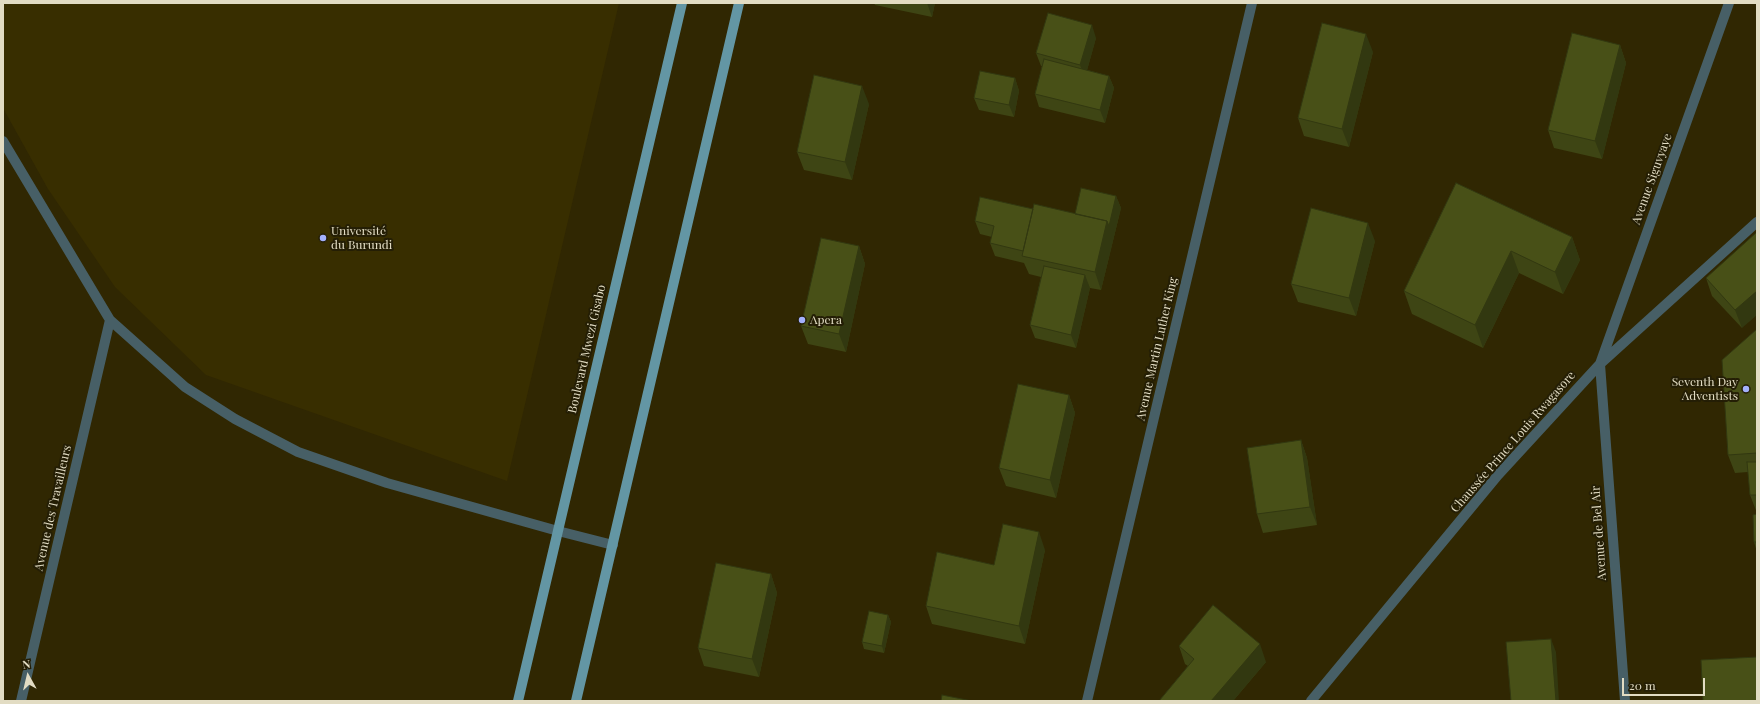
<!DOCTYPE html>
<html>
<head>
<meta charset="utf-8">
<style>
  body { margin:0 }
  #map { position:relative; width:1760px; height:704px; overflow:hidden; background:#302702; font-family:"Playfair Display",serif }
  canvas { display:block }
  .frame { position:absolute; inset:0; border:4px solid #e2dcc3; pointer-events:none }
  .north { position:absolute; left:8px; top:656px; width:40px; height:40px; -webkit-text-stroke:3px #241e05; paint-order:stroke; rotate:352deg; font-size:11px; font-weight:700; line-height:16px; text-align:center; color:#e2dcc3 }
  .north::after { content:''; display:block; margin:auto; width:14px; height:18px; background:#e2dcc3; clip-path:polygon(50% 0,100% 100%,50% 72%,0 100%) }
  .scale { position:absolute; left:1622px; top:678px; width:83px; height:18px; box-sizing:border-box; border:2px solid #e2dcc3; border-top:0; padding-left:5px; font-size:12px; line-height:14px; white-space:nowrap; color:#e2dcc3; -webkit-text-stroke:3px #241e05; paint-order:stroke }
</style>
</head>
<body>
<div id="map">
<canvas width="1760" height="704"></canvas>
<div class="frame"></div>
<div class="north">N</div>
<div class="scale">20 m</div>
</div>
<script>
const g = document.querySelector('canvas').getContext('2d');
g.lineJoin = 'round';
function paint(path, color) { g.fillStyle = color; g.fill(path, 'evenodd'); }
const toPath = rows => new Path2D(rows.map(r => 'M' + r).join(''));
function stroke(path, color, width, dash) { g.strokeStyle = color; g.lineWidth = width; g.lineCap = dash ? 'butt' : 'round'; g.setLineDash(dash || []); g.stroke(path); }
function label(font, color, halo, rows, align = 'center') {
  g.font = font + ' "Playfair Display",serif'; g.lineWidth = 4; g.setLineDash([]); g.textBaseline = 'middle'; g.strokeStyle = halo; g.fillStyle = color; for (const [text, x, y, turn = 0] of rows) {
    g.save(); g.translate(x, y); g.rotate((+turn || 0) * Math.PI / 180); g.textAlign = isNaN(turn) ? turn : align; if (halo) g.strokeText(text, 0, 0); g.fillText(text, 0, 0); g.restore();
  }
}
paint(toPath([
  [3,3,619,3,507,481,206,375,115,287,48,189,3,108]
]), '#382e00');
stroke(toPath([
  [3,141,110,320,185,387,235,419,298,452,387,483,558,531,613,545],
  [21,701,110,320],
  [1087,701,1252,3],
  [1311,701,1498,475,1600,364,1757,222],
  [1625,701,1600,364,1729,3]
]), '#475f66', 10);
stroke(toPath([
  [518,701,682,3],
  [576,701,739,3]
]), '#6396a4', 10);
paint(toPath([
  [874,3,935,3,932,17,875,5],
  [1096,38,1087,70,1109,76,1114,88,1105,123,1039,107,1035,94,1042,66,1041,66,1036,53],
  [1620,45,1626,63,1602,159,1554,148,1548,130],
  [1373,52,1349,147,1304,136,1298,118],
  [1015,78,1019,91,1014,117,979,110,974,98],
  [869,104,852,180,804,170,797,152],
  [1456,183,1572,237,1580,260,1563,294,1519,273,1483,348,1412,314,1404,291],
  [1116,196,1121,208,1101,290,1090,288,1076,348,1035,338,1030,325,1041,277,1029,274,1024,263,995,256,990,243,992,237,980,234,975,221,1033,209,1075,214],
  [1757,232,1742,328,1712,296,1706,278],
  [1375,241,1356,316,1298,302,1291,284],
  [859,246,865,264,846,352,808,344,801,326],
  [1757,329,1757,513,1750,495,1748,472,1735,473,1728,455],
  [1069,395,1075,413,1056,498,1006,486,999,468],
  [1301,440,1307,458,1317,525,1263,533,1257,514],
  [1757,514,1757,552,1754,542],
  [1045,550,1025,644,932,624,926,606],
  [771,574,777,593,759,677,704,666,698,648],
  [888,615,891,622,884,653,864,649,862,642],
  [1179,646,1266,662,1233,701,1159,701,1188,666,1185,664]
]), '#3e4514');
paint(toPath([
  [927,3,935,3,932,17],
  [1092,25,1096,38,1085,78,1080,65],
  [1366,34,1373,52,1349,147,1342,129],
  [1620,45,1626,63,1602,159,1595,141],
  [1109,76,1114,88,1105,123,1100,110],
  [1015,78,1019,91,1014,117,1009,105],
  [862,86,869,104,852,180,845,162],
  [1116,196,1121,208,1101,290,1095,272,1107,221],
  [1368,223,1375,241,1356,316,1349,298],
  [1572,237,1580,260,1563,294,1555,272],
  [859,246,865,264,846,352,839,334],
  [1511,251,1519,273,1483,348,1475,325],
  [1085,275,1090,288,1076,348,1071,335],
  [1757,291,1757,315,1742,328,1735,310],
  [1069,395,1075,413,1056,498,1050,480],
  [1301,440,1307,458,1317,525,1310,507],
  [1039,532,1045,550,1025,644,1019,626],
  [771,574,777,593,759,677,752,659],
  [888,615,891,622,884,653,882,646],
  [1551,639,1556,652,1559,701,1556,701],
  [1260,644,1266,662,1233,701,1211,701]
]), '#323810');
const building = toPath([
  [1048,13,1092,25,1080,65,1036,53,1048,13],
  [1322,23,1366,34,1342,129,1298,118,1322,23],
  [1572,33,1620,45,1595,141,1548,130,1572,33],
  [1044,59,1109,76,1100,110,1035,94,1044,59],
  [980,71,1015,78,1009,105,974,98,980,71],
  [814,75,862,86,845,162,797,152,814,75],
  [1456,183,1572,237,1555,272,1511,251,1475,325,1404,291,1456,183],
  [1081,188,1116,196,1109,226,1107,221,1075,214,1081,188],
  [980,197,1033,209,1023,251,990,243,994,226,975,221,980,197],
  [1034,204,1107,221,1095,272,1022,256,1034,204],
  [1311,208,1368,223,1349,298,1291,284,1311,208],
  [1757,232,1757,291,1735,310,1706,278,1757,232],
  [821,238,859,246,839,334,801,326,821,238],
  [1044,266,1085,275,1071,335,1030,325,1044,266],
  [1757,329,1757,453,1728,455,1722,360,1757,329],
  [1018,384,1069,395,1050,480,999,468,1018,384],
  [1301,440,1310,507,1257,514,1247,448,1301,440],
  [1747,462,1757,462,1757,495,1750,495,1747,462],
  [1757,514,1757,542,1754,542,1753,515,1757,514],
  [1003,524,1039,532,1019,626,926,606,937,552,994,565,1003,524],
  [716,563,771,574,752,659,698,648,716,563],
  [1213,605,1260,644,1211,701,1159,701,1194,659,1179,646,1213,605],
  [869,611,888,615,882,646,862,642,869,611],
  [1551,639,1556,701,1511,701,1506,642,1551,639],
  [1757,657,1757,701,1703,701,1701,660,1757,657],
  [942,695,972,701,941,701,942,695]
]);
paint(building, '#485017');
stroke(building, '#323810', 1);
for (const [x, y, r, color] of [
  [323,238,4,"#a4b1fc"],
  [802,320,4,"#a4b1fc"],
  [1746,389,4,"#a4b1fc"]
]) { const dot = new Path2D(); dot.arc(x, y, r, 0, 2 * Math.PI); g.fillStyle = color; g.fill(dot); stroke(dot, '#241e05', 1.5); }
label('12px', '#e2dcc3', '#241e05', [
  ["Avenue Siguvyaye",1652,179,-70],
  ["Boulevard Mwezi Gisabo",587,349,-77],
  ["Avenue Martin Luther King",1157,349,-77],
  ["Chaussée Prince Louis Rwagasore",1513,442,-49],
  ["Avenue des Travailleurs",53,508,-77],
  ["Avenue de Bel Air",1599,533,-94]
]);
label('12px', '#e2dcc3', '#241e05', [
  ["Université",331,231],
  ["du Burundi",331,245],
  ["Apera",810,320],
  ["Seventh Day",1738,382,"right"],
  ["Adventists",1738,396,"right"]
], 'left');
</script>
</body>
</html>
